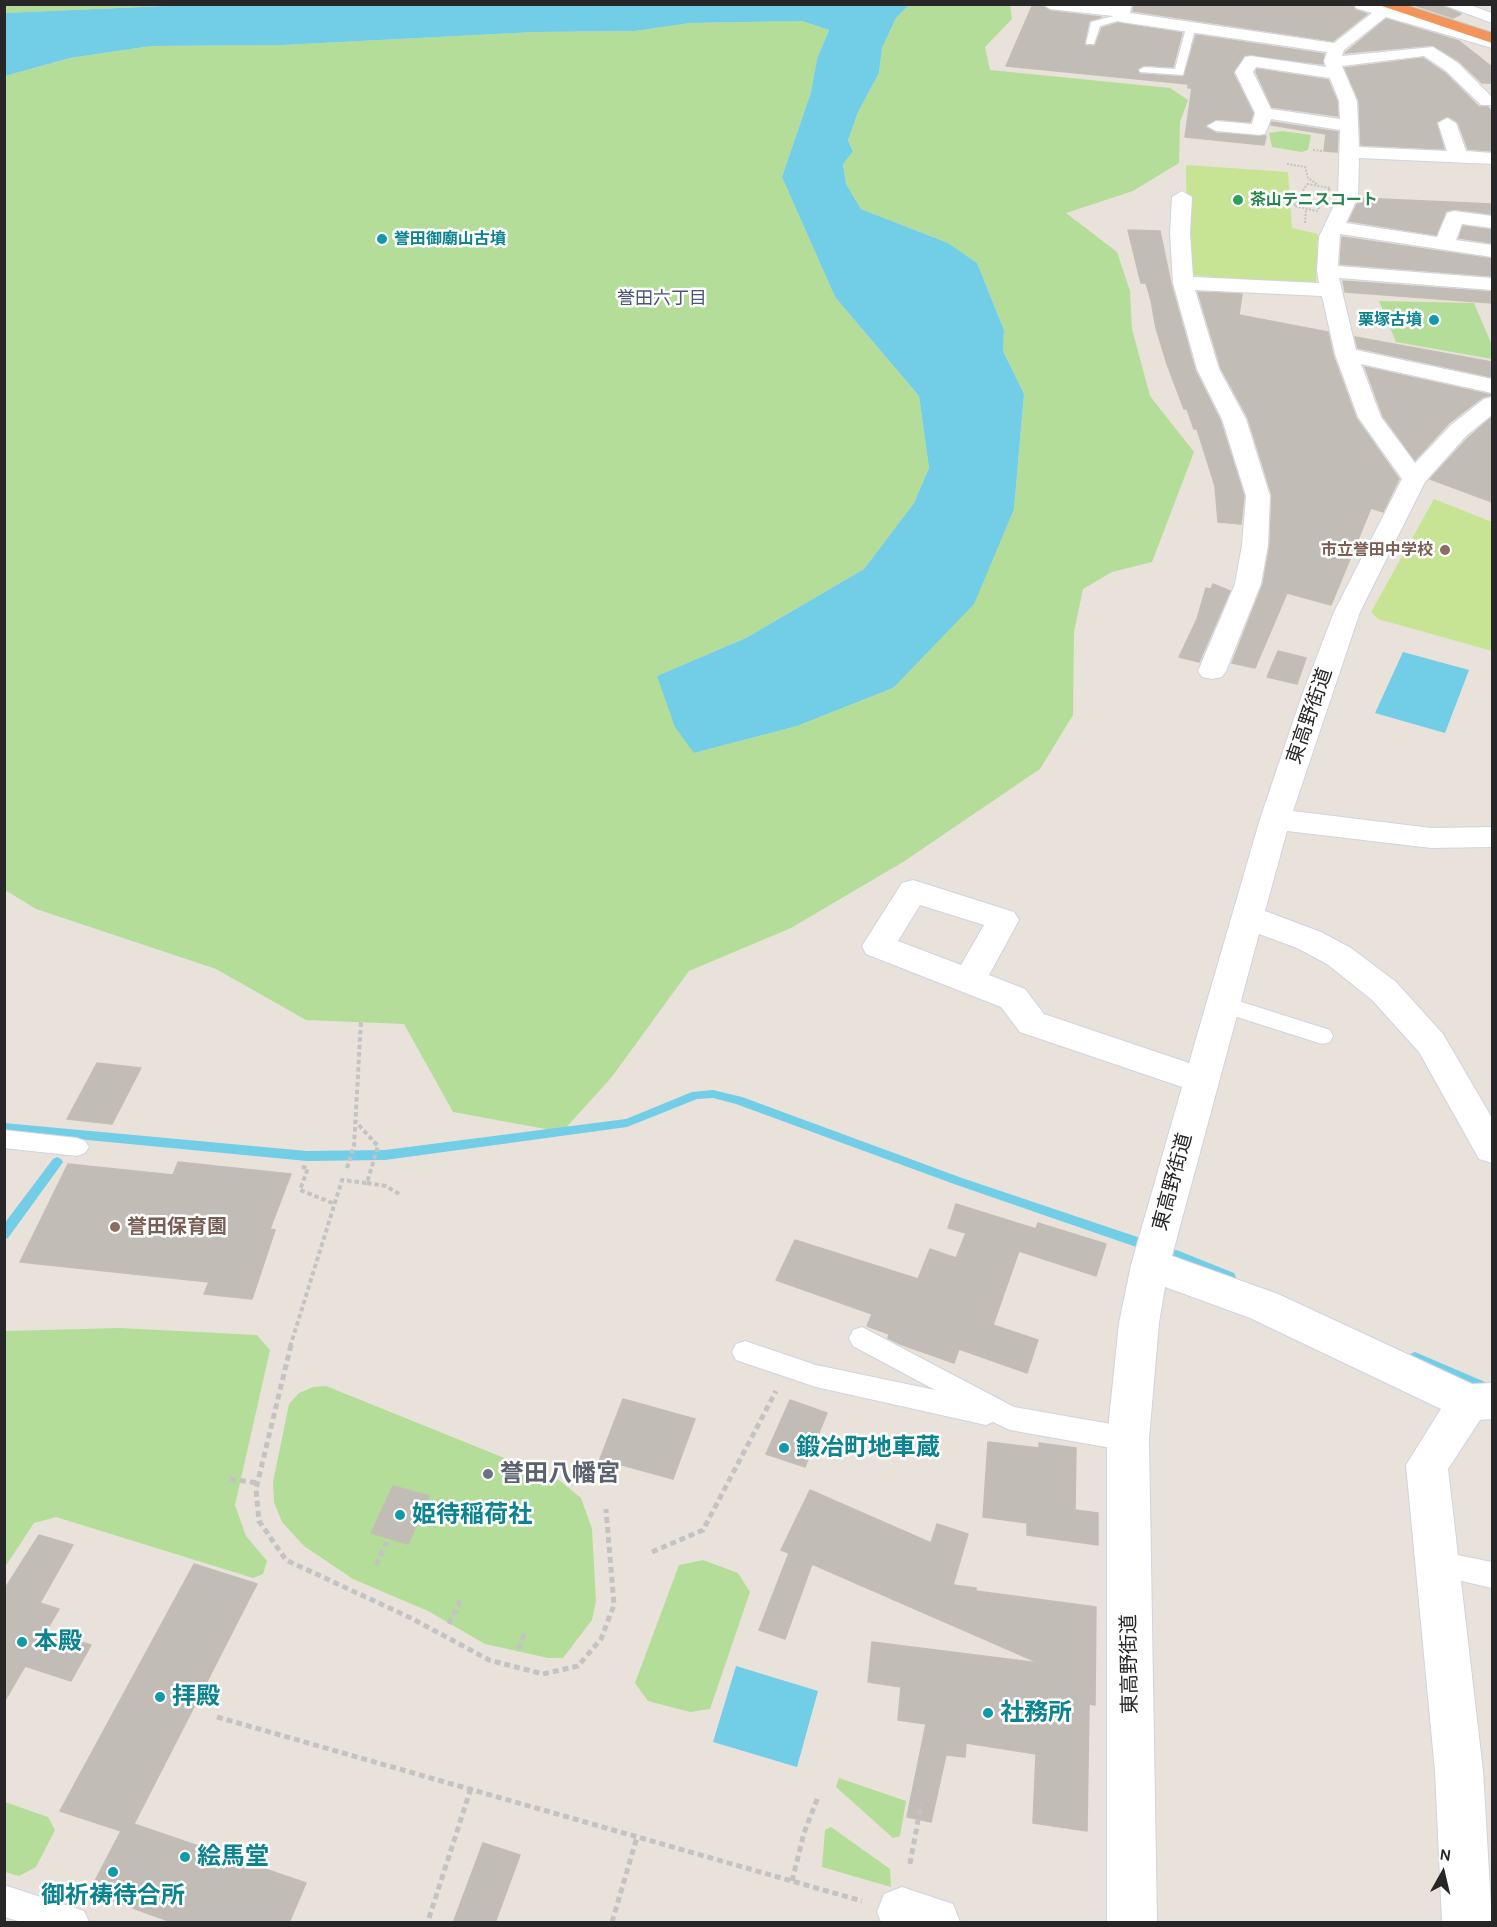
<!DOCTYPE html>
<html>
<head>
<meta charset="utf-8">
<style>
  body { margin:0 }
  #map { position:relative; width:1497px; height:1927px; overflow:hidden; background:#e9e2da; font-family:Karla,sans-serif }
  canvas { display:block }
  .frame { position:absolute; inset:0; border:6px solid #272727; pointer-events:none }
  .north { position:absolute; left:1413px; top:1843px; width:60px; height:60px; -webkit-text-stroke:4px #fff; paint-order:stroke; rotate:8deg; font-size:16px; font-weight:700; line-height:24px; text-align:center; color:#272727 }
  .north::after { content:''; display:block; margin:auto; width:21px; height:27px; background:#272727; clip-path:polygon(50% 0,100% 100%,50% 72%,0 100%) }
</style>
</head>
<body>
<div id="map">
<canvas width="1497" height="1927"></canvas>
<div class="frame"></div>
<div class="north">N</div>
</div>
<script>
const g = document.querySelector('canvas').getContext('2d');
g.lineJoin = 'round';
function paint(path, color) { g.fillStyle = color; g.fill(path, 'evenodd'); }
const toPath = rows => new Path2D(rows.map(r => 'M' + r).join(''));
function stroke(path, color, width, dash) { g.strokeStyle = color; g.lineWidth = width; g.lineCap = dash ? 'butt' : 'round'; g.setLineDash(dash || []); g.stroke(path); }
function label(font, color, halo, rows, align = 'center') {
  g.font = font + ' Karla,"Noto Sans JP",sans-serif'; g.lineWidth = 5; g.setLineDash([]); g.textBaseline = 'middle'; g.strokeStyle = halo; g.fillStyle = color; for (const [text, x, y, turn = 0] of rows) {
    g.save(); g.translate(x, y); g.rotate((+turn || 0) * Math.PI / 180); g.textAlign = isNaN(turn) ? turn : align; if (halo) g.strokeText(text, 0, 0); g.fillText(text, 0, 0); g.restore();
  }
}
paint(toPath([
  [5,4,187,5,5,13],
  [909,5,1010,5,1012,19,985,47,990,70,1170,88,1188,100,1180,122,1179,163,1133,191,1066,213,1117,252,1130,291,1132,329,1150,396,1194,452,1152,562,1112,572,1083,589,1074,632,1073,715,1040,769,903,862,791,928,689,971,611,1078,562,1132,453,1112,404,1024,306,1020,216,969,36,909,5,890,5,76,70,58,151,46,283,45,535,32,635,31,690,23,802,21,829,30,817,59,811,92,782,177,835,297,919,396,929,468,914,503,864,569,746,638,657,676,694,753,797,726,893,688,1014,509,1024,394,1003,351,1004,330,977,263,948,243,861,209,846,184,843,164,853,150,848,142,858,112,879,73,882,48,896,18],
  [1282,131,1311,135,1308,150,1302,152,1272,147,1269,133],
  [1379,301,1474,303,1492,345,1492,359,1396,342],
  [120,1328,257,1335,270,1350,235,1505,246,1536,267,1561,263,1574,253,1578,56,1517,34,1523,5,1567,5,1331],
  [326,1386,559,1480,581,1498,592,1529,596,1601,592,1620,563,1658,548,1658,485,1644,428,1611,353,1579,304,1546,282,1522,274,1502,273,1482,289,1404,299,1393,313,1387],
  [703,1560,738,1573,750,1592,710,1709,690,1712,648,1701,635,1683,679,1565],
  [839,1778,906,1801,900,1836,893,1838,836,1787],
  [5,1802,48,1817,55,1830,36,1867,19,1876,5,1872],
  [831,1827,890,1869,891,1887,822,1867,825,1830]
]), '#b4dd99');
paint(toPath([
  [1186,165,1288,172,1292,228,1318,234,1316,284,1187,275],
  [1434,499,1492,522,1492,651,1378,619,1371,612]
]), '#c7e495');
paint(toPath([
  [187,5,909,5,896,18,882,48,879,73,858,112,848,141,853,151,843,164,846,184,861,209,948,243,977,263,1004,330,1003,351,1024,394,1014,509,974,604,893,688,797,726,694,753,675,727,657,676,746,638,864,569,914,503,929,468,919,396,835,297,782,177,811,92,817,59,829,30,802,21,690,23,635,31,535,32,283,45,151,46,70,58,5,76,5,13],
  [1403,652,1469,670,1445,733,1375,713],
  [736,1666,818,1691,797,1767,713,1742]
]), '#72cde6');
paint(toPath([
  [713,1090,742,1097,962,1178,1179,1251,1234,1273,1236,1277,1234,1281,1230,1282,1171,1259,954,1184,736,1104,713,1098,697,1099,627,1127,385,1160,307,1161,4,1132,4,1123,307,1151,385,1150,626,1119,692,1092,713,1090],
  [57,1157,61,1159,63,1162,61,1165,8,1238,4,1239,4,1224,53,1159,57,1157],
  [1415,1352,1485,1382,1492,1389,1492,1402,1487,1400,1475,1390,1410,1362,1409,1358,1410,1354,1415,1352]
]), '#72cde6');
const building = toPath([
  [1033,4,1040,4,1050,11,1101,17,1089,21,1084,44,1086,46,1095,46,1102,28,1118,23,1182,33,1173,67,1144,65,1137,69,1140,74,1184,77,1196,35,1324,54,1323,64,1245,55,1233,73,1253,113,1250,122,1216,119,1205,127,1216,133,1266,136,1264,145,1185,137,1192,88,1188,88,1188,84,1006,66,1033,4],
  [1134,4,1337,4,1353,6,1355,10,1367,14,1333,41,1133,11,1134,4],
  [1411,4,1439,4,1461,14,1453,18,1411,4],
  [1386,19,1459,41,1492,67,1492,83,1482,83,1459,61,1433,45,1345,53,1386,19],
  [1423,58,1445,73,1479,107,1488,107,1492,113,1492,151,1468,149,1458,122,1448,116,1436,122,1444,149,1361,145,1359,101,1345,68,1423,58],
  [1257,69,1328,80,1337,101,1338,116,1272,107,1256,72,1257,69],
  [1272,122,1338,132,1337,152,1324,151,1326,134,1271,125,1272,122],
  [1360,198,1492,204,1492,214,1454,209,1446,211,1436,235,1349,221,1360,198],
  [1463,226,1492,230,1492,243,1459,238,1463,226],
  [1128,230,1160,231,1171,284,1195,370,1220,420,1244,496,1241,524,1218,522,1215,486,1197,429,1194,429,1187,409,1184,409,1167,364,1156,328,1151,300,1146,283,1141,283,1128,230],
  [1342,237,1492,259,1492,276,1340,264,1342,237],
  [1343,281,1492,292,1492,303,1345,292,1343,281],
  [1198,292,1242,294,1239,315,1328,332,1333,355,1356,418,1399,479,1383,512,1371,508,1331,605,1287,593,1255,668,1232,663,1263,584,1270,545,1272,495,1248,418,1221,368,1198,292],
  [1355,337,1492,362,1492,377,1358,348,1355,337],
  [1365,367,1491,395,1483,397,1449,423,1415,460,1383,416,1365,367],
  [1492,417,1492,502,1430,479,1469,437,1492,417],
  [1213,584,1230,591,1199,662,1179,657,1197,619,1206,588,1211,589,1213,584],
  [1278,651,1306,658,1297,684,1267,677,1278,651],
  [97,1063,141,1068,112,1124,67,1119,97,1063],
  [178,1162,291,1174,270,1229,275,1230,252,1299,204,1294,209,1282,20,1262,68,1164,173,1175,178,1162],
  [956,1204,1036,1229,1038,1223,1106,1244,1096,1276,1019,1251,993,1325,1038,1340,1027,1373,959,1349,954,1363,900,1344,888,1338,889,1334,867,1326,872,1314,776,1280,795,1240,918,1279,930,1249,956,1258,966,1233,948,1228,956,1204],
  [623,1399,695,1419,673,1479,600,1459,623,1399],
  [790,1400,827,1413,805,1467,766,1454,790,1400],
  [988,1442,1039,1448,1039,1443,1076,1448,1075,1510,1098,1513,1098,1545,1027,1535,1027,1523,983,1517,988,1442],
  [393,1486,430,1496,408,1544,371,1533,393,1486],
  [810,1490,931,1543,937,1524,968,1534,953,1585,976,1588,976,1591,1096,1607,1095,1705,1089,1704,1087,1831,1033,1823,1036,1754,966,1743,965,1757,946,1755,931,1822,907,1817,926,1724,898,1720,901,1687,868,1682,872,1642,1039,1663,812,1564,785,1639,759,1630,789,1553,781,1550,810,1490],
  [39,1535,73,1545,40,1603,59,1609,46,1631,91,1645,71,1681,25,1666,4,1702,4,1590,39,1535],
  [194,1564,257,1584,134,1824,306,1883,289,1923,174,1923,89,1892,121,1831,60,1811,194,1564],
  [483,1843,520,1855,495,1923,453,1923,483,1843]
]);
paint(building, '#c1bcb6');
stroke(building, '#c4bdb4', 1.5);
const service = toPath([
  [1121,14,1125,15,1125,19,1100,26,1094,44,1086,44,1091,22,1121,14],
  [1187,24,1196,26,1183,75,1140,72,1139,70,1144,67,1175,69,1187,24],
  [1223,996,1330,1030,1333,1036,1330,1042,1322,1044,1215,1010,1212,1004,1215,998,1223,996],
  [4,1130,77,1138,85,1141,89,1147,85,1153,77,1156,4,1148,4,1130],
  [862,1327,1014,1407,1128,1427,1137,1431,1141,1439,1137,1447,1128,1451,1010,1430,993,1422,986,1425,816,1387,736,1360,732,1352,736,1344,745,1341,816,1365,935,1390,853,1346,849,1338,853,1330,862,1327],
  [1437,1551,1492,1562,1492,1588,1427,1573,1423,1564,1427,1555,1437,1551],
  [4,1885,84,1911,89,1922,22,1922,4,1917,4,1885]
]);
const minor = toPath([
  [1042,4,1132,4,1130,13,1334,43,1372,13,1356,8,1354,4,1377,4,1492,38,1492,48,1386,17,1344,50,1342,56,1433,47,1458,63,1492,97,1492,105,1481,105,1446,71,1424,56,1342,66,1357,101,1359,147,1447,151,1438,123,1447,118,1456,123,1466,151,1492,153,1492,164,1359,158,1358,197,1346,223,1437,237,1447,213,1454,211,1492,216,1492,228,1462,224,1456,240,1492,245,1492,257,1340,234,1338,266,1492,278,1492,290,1339,278,1356,350,1492,379,1492,393,1361,364,1381,417,1415,463,1451,425,1484,399,1492,397,1492,415,1467,435,1425,482,1360,612,1293,811,1431,828,1492,827,1492,847,1431,848,1287,831,1265,911,1321,932,1351,948,1396,982,1443,1034,1492,1118,1492,1163,1479,1159,1419,1052,1372,1000,1327,964,1297,948,1259,934,1172,1256,1278,1294,1472,1384,1492,1383,1492,1419,1480,1420,1448,1469,1483,1771,1492,1922,1442,1922,1435,1771,1406,1465,1441,1409,1250,1318,1165,1287,1159,1323,1149,1439,1157,1922,1107,1922,1107,1439,1119,1323,1131,1265,1182,1087,1020,1032,1001,1007,866,954,862,946,902,883,913,880,1014,912,1019,920,989,975,1025,989,1044,1014,1189,1063,1260,819,1301,698,1334,612,1402,479,1358,417,1335,354,1322,296,1195,290,1219,369,1246,419,1270,496,1268,545,1261,584,1226,671,1222,677,1212,679,1202,677,1198,671,1235,584,1242,545,1246,496,1222,419,1197,369,1173,283,1170,233,1172,197,1182,191,1192,197,1190,233,1193,277,1319,283,1317,271,1319,237,1338,197,1340,130,1271,119,1265,134,1259,135,1216,131,1207,126,1216,121,1252,124,1255,113,1235,72,1245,57,1251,56,1326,67,1324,61,1327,52,1121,22,1115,20,1113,16,1050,9,1042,4],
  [1256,67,1330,78,1339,101,1340,119,1271,109,1253,72,1256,67],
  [920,905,984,925,961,965,898,941,920,905],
  [1441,4,1467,4,1492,13,1492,23,1441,4],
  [902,1887,953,1904,960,1922,881,1922,877,1912,884,1894,902,1887]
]);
const motorway = toPath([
  [1376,4,1402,4,1492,33,1492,43,1376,4]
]);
stroke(service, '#cfd3e0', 2);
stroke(minor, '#cfd3e0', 2);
stroke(motorway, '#c3c3c3', 2);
stroke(toPath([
  [1313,150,1322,151],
  [1287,164,1305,167,1308,178,1317,184],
  [1307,184,1330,188,1317,211,1294,206,1307,184],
  [1305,223,1306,209]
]), '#c3c3c3', 2, [2, 1.5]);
stroke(toPath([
  [302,1167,308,1168,300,1190,335,1204],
  [347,1168,354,1146,361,1021],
  [367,1183,386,1186,401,1195],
  [290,1347,342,1180,367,1183,378,1146,355,1121]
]), '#c3c3c3', 4, [4.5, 3]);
stroke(toPath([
  [291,1345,256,1489,259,1521,286,1560,411,1618,489,1660,543,1674,578,1666,601,1639,614,1605,606,1509],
  [230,1479,258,1483],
  [652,1552,703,1530,776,1391],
  [376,1565,387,1542],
  [449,1624,461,1598],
  [518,1649,525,1633],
  [217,1717,862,1901],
  [910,1864,921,1804],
  [792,1881,804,1833,818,1797],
  [429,1918,471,1788],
  [612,1922,637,1837]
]), '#c3c3c3', 5, [6, 4]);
paint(service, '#fff');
paint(minor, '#fff');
paint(motorway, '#f3945a');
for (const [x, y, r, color] of [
  [1238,200,6,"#2e9e5b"],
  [382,239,6,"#0f9aa8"],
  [1434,320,6,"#0f9aa8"],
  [1445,550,6,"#8d6e63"],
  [115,1227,6,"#8d6e63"],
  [784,1448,6,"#0f9aa8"],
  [488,1474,6,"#6b7280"],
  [400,1515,6,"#0f9aa8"],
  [22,1642,6,"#0f9aa8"],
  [160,1697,6,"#0f9aa8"],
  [988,1713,6,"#0f9aa8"],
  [185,1857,6,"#0f9aa8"],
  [113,1872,6,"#0f9aa8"]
]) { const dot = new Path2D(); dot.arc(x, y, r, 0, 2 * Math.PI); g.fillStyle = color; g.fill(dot); stroke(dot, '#fff', 2); }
label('bold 16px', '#27864d', '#fff', [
  ["茶山テニスコート",1250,200]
], 'left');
label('bold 16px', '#0d838f', '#fff', [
  ["誉田御廟山古墳",394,239],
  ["栗塚古墳",1422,320,"right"]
], 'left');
label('bold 16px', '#785e54', '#fff', [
  ["市立誉田中学校",1433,550]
], 'right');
label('18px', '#4b5575', '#fff', [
  ["誉田六丁目",662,299]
]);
label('20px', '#272727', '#fff', [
  ["東高野街道",1310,716,-71],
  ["東高野街道",1173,1182,-75],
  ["東高野街道",1130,1664,-91]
]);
label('bold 20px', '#785e54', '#fff', [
  ["誉田保育園",127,1227]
], 'left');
label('bold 24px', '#0d838f', '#fff', [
  ["鍛冶町地車蔵",796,1448],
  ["姫待稲荷社",412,1515],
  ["本殿",34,1642],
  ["拝殿",172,1697],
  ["社務所",1000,1713],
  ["絵馬堂",197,1857],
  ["御祈祷待合所",113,1896,"center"]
], 'left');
label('bold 24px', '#5b616d', '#fff', [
  ["誉田八幡宮",500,1474]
], 'left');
</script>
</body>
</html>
